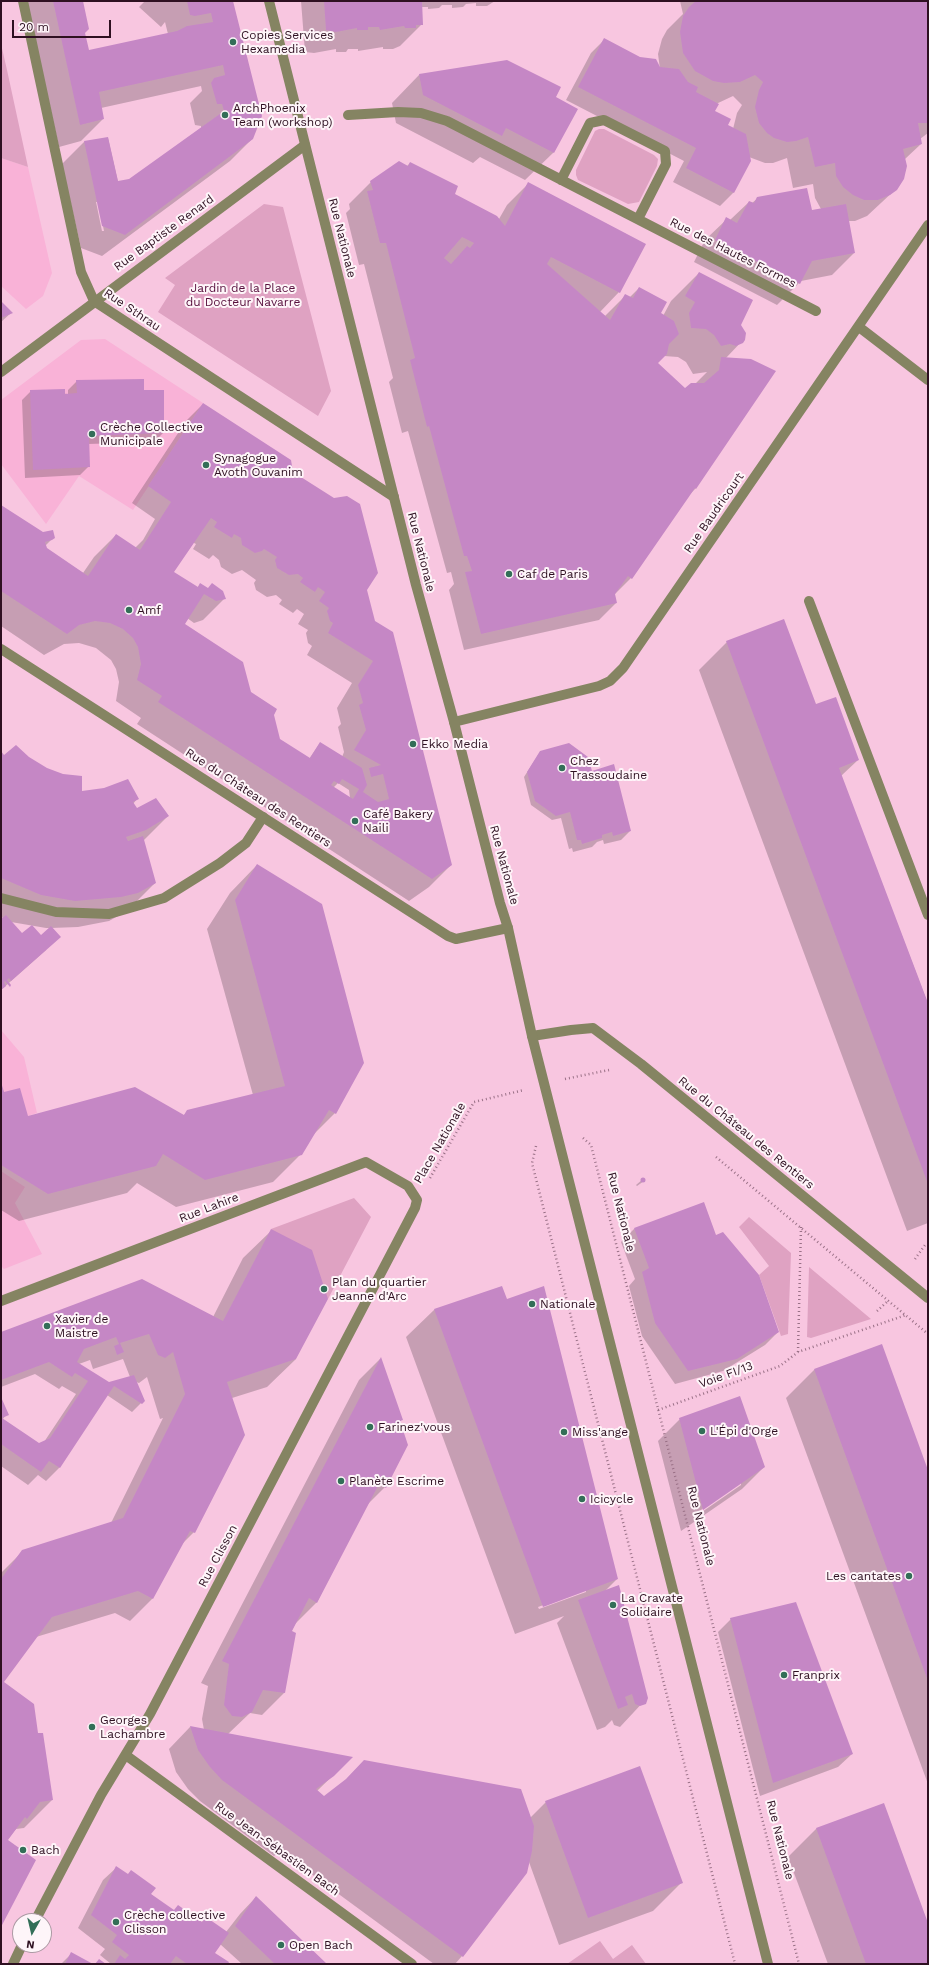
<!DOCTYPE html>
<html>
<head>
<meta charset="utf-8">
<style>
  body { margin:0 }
  #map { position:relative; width:929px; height:1965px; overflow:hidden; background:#f8c6e0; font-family:"Work Sans",sans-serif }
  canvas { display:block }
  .frame { position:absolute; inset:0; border:2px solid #2e1021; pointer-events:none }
  .north { position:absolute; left:12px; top:1913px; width:40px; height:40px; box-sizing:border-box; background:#fef5f9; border:1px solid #ab99a3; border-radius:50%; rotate:188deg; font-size:11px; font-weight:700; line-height:16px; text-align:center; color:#2e1021 }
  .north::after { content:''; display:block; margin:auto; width:14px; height:18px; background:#336e58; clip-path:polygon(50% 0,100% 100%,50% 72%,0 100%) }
  .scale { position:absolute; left:12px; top:20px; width:99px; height:18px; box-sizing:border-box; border:2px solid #2e1021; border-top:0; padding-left:5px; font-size:12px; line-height:14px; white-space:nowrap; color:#2e1021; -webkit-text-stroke:3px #fef5f9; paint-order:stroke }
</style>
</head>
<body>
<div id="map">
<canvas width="929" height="1965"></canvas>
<div class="frame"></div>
<div class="north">N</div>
<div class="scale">20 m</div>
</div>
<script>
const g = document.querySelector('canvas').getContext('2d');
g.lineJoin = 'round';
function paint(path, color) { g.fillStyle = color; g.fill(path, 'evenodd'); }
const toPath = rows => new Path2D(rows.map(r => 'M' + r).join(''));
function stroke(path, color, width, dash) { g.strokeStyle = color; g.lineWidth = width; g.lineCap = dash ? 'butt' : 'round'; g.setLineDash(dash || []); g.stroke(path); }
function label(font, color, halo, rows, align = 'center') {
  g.font = font + ' "Work Sans",sans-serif'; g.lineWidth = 4; g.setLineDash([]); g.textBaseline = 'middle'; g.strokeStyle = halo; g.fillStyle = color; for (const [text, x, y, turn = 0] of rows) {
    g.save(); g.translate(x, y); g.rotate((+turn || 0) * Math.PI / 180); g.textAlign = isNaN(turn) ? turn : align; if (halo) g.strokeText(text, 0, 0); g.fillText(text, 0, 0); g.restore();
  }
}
paint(toPath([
  [1,158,28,167,52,273,43,296,26,309,1,286],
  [105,339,203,403,133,510,79,476,46,524,1,464,1,400,81,340],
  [1,1030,24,1057,37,1113,28,1116,1,1160],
  [1,1171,25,1187,15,1203,42,1254,4,1269,1,1266]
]), '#f9b2d7');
paint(toPath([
  [1,44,7,70,28,167,1,158],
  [599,129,604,129,654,155,658,159,657,166,639,202,628,204,578,180,576,175,576,170,595,131],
  [264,204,283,207,331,391,318,416,158,312,175,285,165,278],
  [354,1198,371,1217,328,1299,271,1229],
  [749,1217,791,1253,788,1334,781,1336,759,1275,769,1266,739,1227],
  [809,1267,871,1319,811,1338,807,1337],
  [600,1941,613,1959,632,1945,646,1964,567,1964]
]), '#dfa2c2');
paint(toPath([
  [27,1,82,1,84,33,88,51,168,34,165,22,161,27,139,7,145,1,232,1,252,139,230,161,102,256,81,248,62,164,84,142,108,138,118,182,130,180,201,128,201,126,195,125,190,103,202,91,201,86,101,108,103,119,81,141,59,147],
  [96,202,98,202,104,231,102,231],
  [301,1,495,1,487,6,476,6,476,3,466,4,463,7,452,8,452,5,442,5,439,8,428,9,428,7,421,7,422,24,400,46,393,49,383,49,383,47,358,51,358,49,348,49,346,52,336,52,336,49,314,53,305,52],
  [680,1,928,1,928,133,920,139,921,144,905,159,896,189,867,216,855,221,848,221,854,253,832,275,801,281,777,305,694,262,705,240,727,219,730,220,749,202,752,203,758,198,811,211,821,209,815,198,813,184,793,188,787,158,773,163,765,163,749,157,750,161,733,193,720,206,673,182,684,161,566,100,591,53,604,40,660,69,658,54,662,39,667,30,683,14],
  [733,96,742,105,737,113,733,129,727,125,714,111,716,104],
  [419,75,555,97,553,153,525,180,480,157,473,163,396,123,392,103],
  [410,163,454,195,499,219,507,205,529,183,619,292,600,312,605,316,625,296,629,298,639,288,663,316,671,301,699,273,739,325,744,339,726,358,696,488,689,495,631,578,614,595,616,603,599,620,464,650,449,590,454,584,451,572,447,573,408,431,402,433,389,382,393,378,364,264,359,265,346,213,350,209,349,204,371,182,407,166],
  [664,356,678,357,686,362,693,374,707,372,695,384,685,389,657,363],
  [1,303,11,313,1,322],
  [77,381,143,391,163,391,163,433,154,442,88,444,89,466,80,475,25,478,22,400,31,391,68,394,68,390],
  [203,404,292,472,366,590,374,622,451,865,429,887,409,901,137,724,141,718,116,701,119,682,116,669,111,660,96,648,79,643,64,644,44,655,1,626,1,506,43,533,54,537,45,546,46,549,83,573,94,557,116,535,135,548,143,540,155,519,132,503,186,421],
  [192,542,196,544,193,549,209,559,213,555,219,560,221,567,232,574,242,570,256,580,254,583,256,590,267,597,276,595,282,600,279,604,293,613,297,609,304,614,298,624,308,630,306,633,308,643,312,646,307,655,352,683,337,708,341,724,338,727,344,752,342,757,320,743,309,759,279,740,272,715,183,624,187,618,194,623,203,620,224,599,200,584,197,588,173,572],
  [338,783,349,790,350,798,333,788],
  [727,642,815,706,858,760,841,776,928,1004,928,1223,907,1231,699,670],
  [540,752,592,771,630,831,621,840,604,844,603,840,597,842,592,847,573,852,572,848,569,849,561,818,552,820,531,805,524,777],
  [1,753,3,756,28,758,81,792,137,799,133,804,136,810,168,816,143,841,155,883,127,911,109,921,78,927,51,928,46,950,1,990,1,920,3,918,1,917],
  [11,922,46,928,51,928,41,937,22,934],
  [257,865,335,1113,310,1138,301,1154,273,1182,176,1207,137,1183,127,1193,19,1221,1,1210,1,1084,4,1093,27,1117,183,1116,188,1111,253,1095,207,929,230,893],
  [643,1179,644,1181,637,1186,636,1185],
  [634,1229,715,1237,778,1332,765,1345,723,1371,675,1384,642,1336,629,1286,635,1279,621,1242],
  [271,1231,296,1359,267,1387,232,1398,194,1532,182,1544,152,1599,130,1621,115,1613,36,1637,3,1682,37,1734,52,1800,24,1828,16,1829,7,1840,1,1925,1,1573,23,1551,111,1523,163,1418,160,1419,147,1377,139,1383,136,1382,144,1400,132,1412,107,1395,59,1468,46,1481,38,1475,28,1485,1,1466,1,1399,7,1414,2,1420,39,1444,44,1442,76,1394,62,1386,59,1389,35,1374,1,1387,1,1334,213,1317,243,1258],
  [123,1359,130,1377,108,1383,79,1364,90,1360,93,1369],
  [501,1287,617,1579,604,1592,647,1698,620,1727,614,1725,612,1720,605,1727,597,1730,557,1623,564,1616,515,1634,406,1337,434,1310],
  [586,1590,586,1592,539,1609,538,1607],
  [881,1345,928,1473,928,1784,786,1398,814,1370],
  [380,1359,402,1419,399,1422,385,1487,367,1505,317,1602,295,1624,291,1632,284,1693,262,1715,250,1713,228,1734,351,1758,317,1791,324,1797,341,1785,364,1761,530,1818,546,1802,682,1882,653,1911,559,1945,529,1862,462,1956,455,1964,434,1964,280,1851,274,1856,200,1801,188,1789,176,1772,169,1749,190,1727,204,1730,202,1719,208,1686,201,1683,359,1380],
  [680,1419,764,1467,742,1489,681,1531,658,1441],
  [741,1482,741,1485,699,1514,698,1512],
  [731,1619,852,1754,838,1767,760,1796,718,1632],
  [883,1804,928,1925,928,1964,828,1964,788,1857,816,1829],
  [116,1868,173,1911,201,1923,206,1918,226,1932,240,1914,256,1897,325,1964,242,1964,220,1944,207,1960,226,1964,111,1964,100,1955,105,1949,78,1928,103,1880],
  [71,1954,90,1964,61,1964]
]), '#0003');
paint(toPath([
  [53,1,83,1,89,29,85,33,89,50,177,31,187,26,213,22,211,13,195,16,190,15,187,1,233,1,262,116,253,139,125,235,102,226,84,141,108,137,118,181,129,179,224,111,222,104,217,104,211,83,214,78,225,75,223,65,99,92,104,119,80,125],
  [324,1,422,1,423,25,416,25,416,28,405,28,404,26,380,30,379,27,368,27,368,30,357,30,357,28,336,32,326,30],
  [696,1,928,1,928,123,918,123,922,144,903,149,907,166,904,179,897,190,890,195,878,200,864,200,853,195,843,187,836,176,835,163,815,167,808,137,796,141,787,142,774,138,767,133,759,123,755,107,759,90,763,82,755,75,740,82,724,83,713,81,695,71,683,53,680,32,683,16,689,7],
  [604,38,640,57,656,59,660,67,679,69,688,82,698,87,696,92,719,104,715,111,731,119,728,125,746,134,751,161,734,193,686,168,696,148,578,87],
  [507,60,561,87,556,97,578,109,554,153,506,128,502,136,423,95,419,74],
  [399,161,408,166,410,162,458,186,455,194,497,216,505,226,528,182,646,244,620,293,551,257,547,264,610,320,625,294,633,298,639,287,667,302,661,313,674,321,679,334,669,344,667,354,658,363,685,388,691,383,704,383,719,370,721,357,751,359,776,371,696,489,695,488,632,579,628,576,615,594,617,603,481,634,465,572,472,571,467,556,464,556,429,426,427,427,410,360,415,358,386,243,380,243,367,191,373,190,370,181],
  [462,237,474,243,470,248,467,246,451,264,444,258],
  [807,188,812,210,846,204,855,253,812,261,800,284,715,240,726,217,737,223,749,201,754,203,757,197],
  [699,272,753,300,741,325,746,333,745,340,743,343,736,346,730,344,721,346,714,335,706,329,691,328,689,313,695,302,685,296],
  [1,301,13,313,1,318],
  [144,379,144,390,164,390,164,433,89,436,90,467,33,470,30,390,65,389,65,394,77,393,76,380],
  [203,403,291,460,293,472,334,498,347,496,360,504,378,573,367,590,375,621,393,632,452,865,432,879,158,702,162,696,137,680,141,664,138,647,133,638,123,629,110,623,95,621,79,625,67,634,1,591,1,505,43,532,53,530,55,538,52,540,45,542,47,548,88,576,116,534,140,550,171,502,148,486],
  [211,518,217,522,214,527,232,538,234,534,241,538,242,545,255,553,262,551,264,549,277,557,275,560,277,568,289,575,298,574,303,578,300,582,315,592,318,587,325,592,319,601,329,608,327,611,330,621,333,623,328,633,373,661,358,685,363,703,359,705,366,730,354,750,381,765,369,768,371,777,383,774,389,799,378,802,363,792,367,785,362,768,320,742,310,758,280,739,274,715,277,709,251,692,243,662,185,624,204,594,216,601,226,599,223,591,212,583,208,588,200,583,198,587,174,572],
  [342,779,359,789,353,799,331,785,334,781,339,784],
  [784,619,816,704,836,697,859,760,839,768,928,1003,928,1184,726,641],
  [569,743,588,757,592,771,614,764,631,831,613,836,612,832,602,835,602,838,582,844,581,840,577,840,570,812,556,816,535,801,527,772,540,751],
  [16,745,29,757,47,768,63,774,82,776,82,791,104,788,128,779,139,799,133,802,137,808,156,798,169,816,146,830,126,837,128,841,143,836,156,883,138,893,121,897,75,901,41,895,1,878,1,751,4,755],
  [257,864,322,904,364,1063,336,1114,329,1110,302,1155,205,1180,163,1154,156,1166,48,1194,1,1165,1,1082,4,1092,20,1088,28,1116,135,1087,184,1115,187,1110,285,1086,235,900],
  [6,915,22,933,32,925,41,935,51,926,61,937,11,981,9,978,7,980,11,985,10,987,5,981,4,982,6,986,1,990,1,919],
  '640.5 1180a2.5 2.5 0 1 1 5 0a2.5 2.5 0 1 1-5 0Z',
  [704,1202,716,1235,723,1232,759,1275,779,1332,737,1359,688,1371,655,1323,642,1272,649,1268,634,1228],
  [271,1229,312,1250,328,1299,296,1359,227,1382,245,1435,195,1533,190,1531,153,1599,138,1591,52,1617,4,1682,34,1704,38,1733,43,1733,53,1800,40,1802,27,1819,25,1817,8,1840,36,1860,1,1927,1,1579,22,1550,123,1518,185,1394,173,1352,165,1358,158,1355,149,1334,120,1343,124,1352,117,1355,114,1346,119,1344,116,1337,84,1349,77,1362,109,1382,134,1375,145,1401,142,1404,114,1386,60,1468,49,1461,41,1472,1,1444,1,1397,9,1415,2,1418,39,1443,50,1438,88,1381,75,1373,72,1377,49,1362,1,1380,1,1332,142,1279,223,1321],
  [502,1286,507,1299,544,1286,618,1579,543,1607,434,1309],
  [882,1344,928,1470,928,1681,814,1369],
  [381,1357,403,1420,400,1421,408,1445,386,1488,379,1484,317,1603,309,1598,292,1631,296,1633,285,1693,263,1690,252,1712,242,1717,232,1716,224,1705,229,1664,222,1661],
  [740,1396,765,1467,703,1510,679,1418],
  [619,1585,648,1698,646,1704,640,1706,635,1704,632,1694,625,1697,628,1705,618,1709,578,1600],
  [796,1602,853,1754,773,1783,730,1618],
  [190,1726,353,1757,334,1776,316,1789,324,1796,346,1779,364,1760,521,1789,534,1826,532,1851,527,1873,463,1957,222,1780,210,1767,198,1750],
  [640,1766,683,1883,588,1918,545,1801],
  [884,1803,928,1923,928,1964,866,1964,816,1828],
  [116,1866,128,1874,131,1870,156,1888,151,1894,174,1910,178,1905,202,1922,206,1917,229,1933,215,1953,229,1962,228,1964,187,1964,176,1956,170,1964,114,1964,120,1955,125,1959,129,1955,112,1942,117,1935,91,1915],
  [256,1896,327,1964,275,1964,235,1926],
  [71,1952,93,1964,65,1964],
  [99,1959,106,1964,95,1964]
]), '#c587c5');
stroke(toPath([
  [565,1079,609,1070],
  [583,1138,591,1145,799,1964],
  [536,1146,532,1163,735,1964],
  [716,1157,928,1334],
  [430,1178,474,1102,524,1090],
  [915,1259,925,1245],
  [877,1311,888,1301],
  [798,1352,801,1227],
  [658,1410,780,1366,798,1352,906,1315]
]), '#9a7187', 2.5, [1, 3]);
stroke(toPath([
  [809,601,928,915],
  [1,898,56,912,109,914,164,898,220,863,246,843,263,817]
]), '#858462', 10);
stroke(toPath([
  [348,115,398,112,421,113,447,121,816,311],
  [561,180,590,123,604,120,665,151,666,164,638,219],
  [1,372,305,145]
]), '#858462', 10);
stroke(toPath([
  [23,1,81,272,94,301,394,497],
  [859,327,928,380],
  [1,649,448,936,456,939,508,928],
  [454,722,599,686,610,681,623,668,928,225],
  [532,1036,571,1030,593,1028,641,1064,928,1298],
  [1,1301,366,1162,408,1186,417,1200,415,1208,150,1714,101,1795,35,1921],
  [127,1756,412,1964],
  [13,1964,22,1945]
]), '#858462', 10);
stroke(toPath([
  [269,1,416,585,454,722,500,903,508,928,532,1036,768,1964]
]), '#858462', 10);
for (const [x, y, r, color] of [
  [233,42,4,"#336e58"],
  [225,115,4,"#336e58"],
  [92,434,4,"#336e58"],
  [206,465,4,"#336e58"],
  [509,574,4,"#336e58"],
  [129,610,4,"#336e58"],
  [413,744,4,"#336e58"],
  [562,768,4,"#336e58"],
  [355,821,4,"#336e58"],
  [324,1289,4,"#336e58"],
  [532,1304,4,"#336e58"],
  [47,1326,4,"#336e58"],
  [370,1427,4,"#336e58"],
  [702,1431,4,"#336e58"],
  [564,1432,4,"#336e58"],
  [341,1481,4,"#336e58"],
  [582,1499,4,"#336e58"],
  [909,1576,4,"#336e58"],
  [613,1605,4,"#336e58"],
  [784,1675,4,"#336e58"],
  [92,1727,4,"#336e58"],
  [23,1850,4,"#336e58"],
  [116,1922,4,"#336e58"],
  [281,1945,4,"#336e58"]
]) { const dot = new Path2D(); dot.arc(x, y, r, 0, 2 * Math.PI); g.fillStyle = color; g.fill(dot); stroke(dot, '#fef5f9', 1.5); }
label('12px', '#2e1021', '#fef5f9', [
  ["Copies Services",241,35],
  ["Hexamedia",241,49],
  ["ArchPhoenix",233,108],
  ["Team (workshop)",233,122],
  ["Crèche Collective",100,427],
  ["Municipale",100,441],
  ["Synagogue",214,458],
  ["Avoth Ouvanim",214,472],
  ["Caf de Paris",517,574],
  ["Amf",137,610],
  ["Ekko Media",421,744],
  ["Chez",570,761],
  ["Trassoudaine",570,775],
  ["Café Bakery",363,814],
  ["Naili",363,828],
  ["Plan du quartier",332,1282],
  ["Jeanne d'Arc",332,1296],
  ["Nationale",540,1304],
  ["Xavier de",55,1319],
  ["Maistre",55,1333],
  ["Farinez'vous",378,1427],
  ["L'Épi d'Orge",710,1431],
  ["Miss'ange",572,1432],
  ["Planète Escrime",349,1481],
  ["Icicycle",590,1499],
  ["Les cantates",901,1576,"right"],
  ["La Cravate",621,1598],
  ["Solidaire",621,1612],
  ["Franprix",792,1675],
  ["Georges",100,1720],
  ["Lachambre",100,1734],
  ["Bach",31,1850],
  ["Crèche collective",124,1915],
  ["Clisson",124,1929],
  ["Open Bach",289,1945]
], 'left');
label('12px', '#2e1021', '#fef5f9', [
  ["Rue Baptiste Renard",164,233,-36],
  ["Rue Nationale",342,238,76],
  ["Rue des Hautes Formes",733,253,27],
  ["Rue Sthrau",132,310,34],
  ["Rue Baudricourt",714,513,-55],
  ["Rue Nationale",421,552,76],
  ["Rue du Château des Rentiers",258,798,33],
  ["Rue Nationale",504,865,75],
  ["Rue du Château des Rentiers",746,1133,39],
  ["Place Nationale",440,1143,-60],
  ["Rue Lahire",209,1208,-21],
  ["Rue Nationale",621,1212,76],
  ["Voie FI/13",726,1375,-20],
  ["Rue Nationale",701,1526,76],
  ["Rue Clisson",218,1556,-62],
  ["Rue Nationale",780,1840,76],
  ["Rue Jean-Sébastien Bach",277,1849,36]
]);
label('12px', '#58103e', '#fef5f9', [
  ["Jardin de la Place",243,288],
  ["du Docteur Navarre",243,302]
]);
</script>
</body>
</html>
